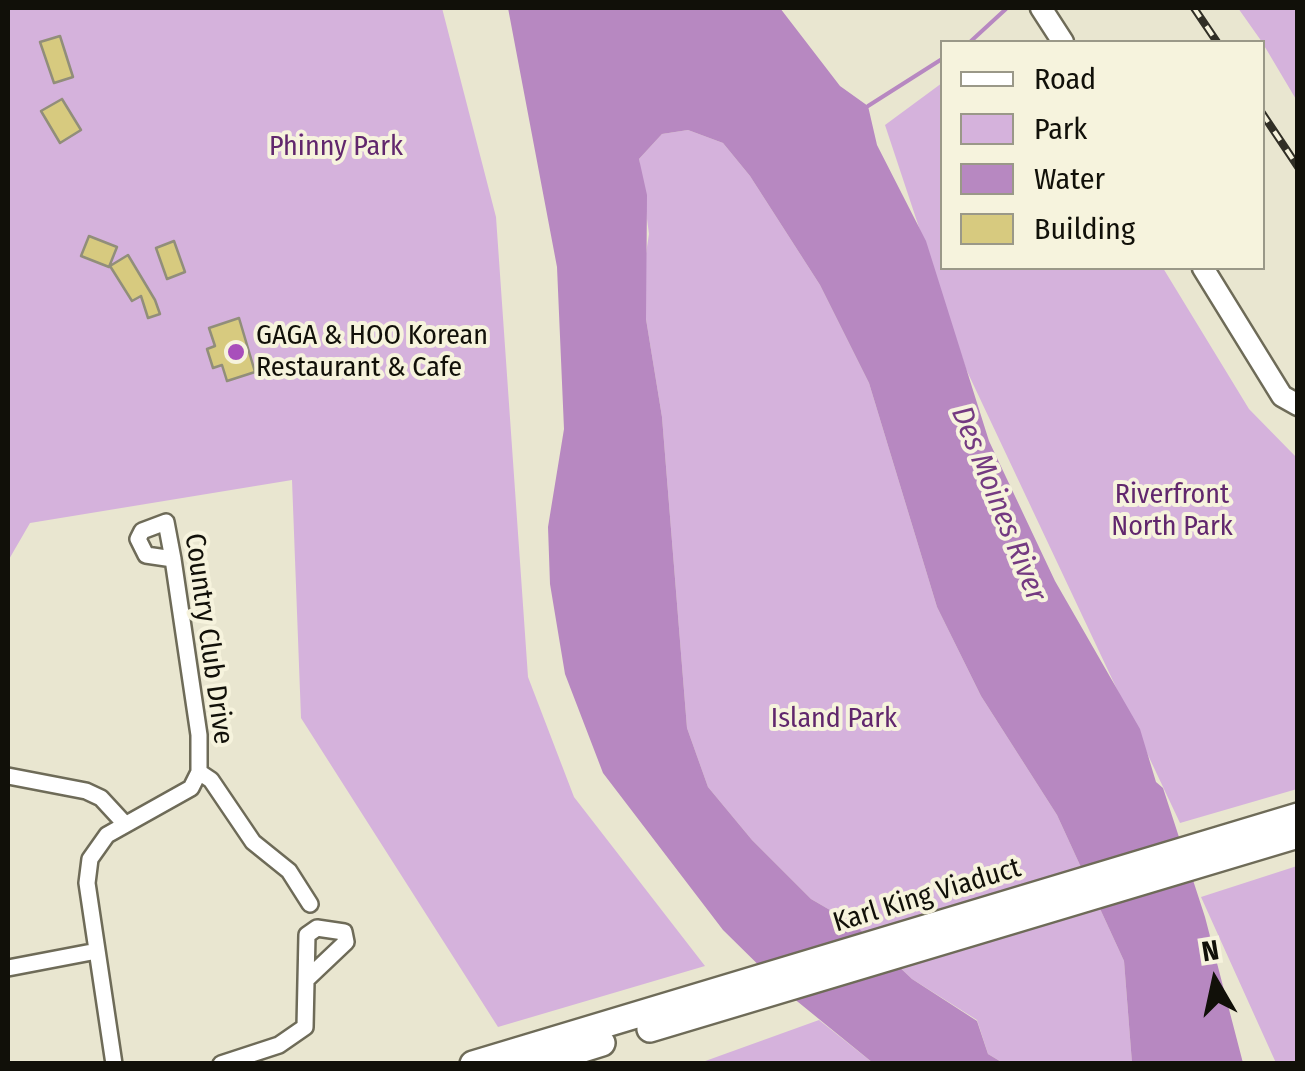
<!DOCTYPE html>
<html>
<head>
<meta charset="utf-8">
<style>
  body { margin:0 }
  #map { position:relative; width:1305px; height:1071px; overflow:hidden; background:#e9e6d0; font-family:"Fira Sans Condensed",sans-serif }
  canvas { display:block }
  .frame { position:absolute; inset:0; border:10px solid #111009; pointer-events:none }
  .legend { position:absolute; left:940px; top:40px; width:325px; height:230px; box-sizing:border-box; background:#f6f3dd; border:2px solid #9a9888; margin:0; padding:12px 18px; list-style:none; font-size:30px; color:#111009 }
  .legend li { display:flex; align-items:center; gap:20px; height:50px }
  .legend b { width:50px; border:2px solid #9a9888 }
  .north { position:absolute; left:1165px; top:931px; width:100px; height:100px; -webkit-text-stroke:8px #f6f3dd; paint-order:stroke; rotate:351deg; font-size:28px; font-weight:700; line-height:40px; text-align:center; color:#111009 }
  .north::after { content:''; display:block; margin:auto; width:35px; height:45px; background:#111009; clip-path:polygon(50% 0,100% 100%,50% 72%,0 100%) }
</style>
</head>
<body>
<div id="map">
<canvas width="1305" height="1071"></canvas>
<div class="frame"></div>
<ul class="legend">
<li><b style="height:12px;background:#fff"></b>Road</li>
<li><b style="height:28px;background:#d5b2dc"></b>Park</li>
<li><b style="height:28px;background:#b788c1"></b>Water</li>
<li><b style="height:28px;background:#d7ca7f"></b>Building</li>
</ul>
<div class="north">N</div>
</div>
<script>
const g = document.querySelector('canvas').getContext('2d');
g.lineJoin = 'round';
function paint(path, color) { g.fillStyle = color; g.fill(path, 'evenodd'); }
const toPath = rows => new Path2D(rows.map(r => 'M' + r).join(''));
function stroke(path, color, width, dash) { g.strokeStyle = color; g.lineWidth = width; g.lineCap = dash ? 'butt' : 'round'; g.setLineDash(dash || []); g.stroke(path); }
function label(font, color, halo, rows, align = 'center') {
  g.font = font + ' "Fira Sans Condensed",sans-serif'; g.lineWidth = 8; g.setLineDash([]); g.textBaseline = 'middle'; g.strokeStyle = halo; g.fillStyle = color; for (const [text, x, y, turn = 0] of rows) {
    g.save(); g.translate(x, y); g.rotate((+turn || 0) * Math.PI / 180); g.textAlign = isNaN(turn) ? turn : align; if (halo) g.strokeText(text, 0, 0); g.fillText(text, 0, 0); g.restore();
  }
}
paint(toPath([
  [8,8,442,8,496,217,528,677,574,797,705,966,498,1027,301,718,292,480,30,523,8,561],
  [1238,8,1297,8,1297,101,1262,42],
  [942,83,942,268,1163,268,1249,409,1297,458,1297,789,1180,823,966,369,885,125],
  [688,130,723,143,750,176,820,285,869,383,937,607,981,696,1057,815,1124,961,1132,1063,1003,1063,988,1054,977,1020,912,979,854,924,811,899,752,840,708,787,687,728,662,417,646,319,643,273,649,234,639,159,662,134],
  [1297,866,1297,1063,1276,1063,1201,897],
  [819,1020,873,1063,697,1064]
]), '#d5b2dc');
paint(toPath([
  [508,8,780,8,840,86,868,106,877,145,926,241,989,441,1055,581,1140,729,1156,782,1163,788,1205,917,1243,1063,1132,1063,1124,961,1057,815,981,696,937,607,869,383,820,285,750,176,723,143,688,130,662,134,639,159,647,195,646,319,662,417,687,728,708,787,752,840,811,899,854,924,912,979,977,1021,988,1054,1003,1063,873,1063,787,993,723,930,603,773,565,674,550,584,548,527,564,429,557,267]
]), '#b788c1');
stroke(toPath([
  [970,42,1007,8],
  [868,106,942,59]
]), '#b788c1', 4);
const building = toPath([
  [60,36,73,77,54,83,40,42,60,36],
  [62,99,81,130,60,143,41,111,62,99],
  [89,236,117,247,109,267,81,256,89,236],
  [174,241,185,272,167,279,156,248,174,241],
  [128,255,155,300,160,314,148,318,141,296,132,301,110,266,128,255],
  [239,318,255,372,227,381,222,365,213,368,207,349,215,346,209,328,239,318]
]);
paint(building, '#d7ca7f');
stroke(building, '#918e7a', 2.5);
const minor = toPath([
  [199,772,211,780,253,842,289,871,310,904],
  [8,776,86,791,101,798,125,824],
  [8,968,97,951],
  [114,1064,87,883,90,859,107,835,191,788,199,772,199,735,173,559,166,522,142,531,138,539,146,555,173,559],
  [221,1064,279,1045,305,1027,307,935,317,928,344,932,346,942,307,979]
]);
const tertiary = toPath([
  [1041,8,1063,42],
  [1203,268,1282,396,1298,405]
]);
const primary = toPath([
  [650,1029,1298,835],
  [473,1064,1298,816],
  [535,1064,602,1043]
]);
stroke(minor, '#6e6b58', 20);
stroke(tertiary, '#6e6b58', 25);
stroke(primary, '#6e6b58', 30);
stroke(minor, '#fff', 15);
stroke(tertiary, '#fff', 20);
stroke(primary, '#fff', 25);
const rail = toPath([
  [1194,8,1217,42],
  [1262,113,1298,167]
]);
stroke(rail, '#312f26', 8);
stroke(rail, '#f6f3dd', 4, [11]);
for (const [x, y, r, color] of [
  [236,352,10,"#a84fbb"]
]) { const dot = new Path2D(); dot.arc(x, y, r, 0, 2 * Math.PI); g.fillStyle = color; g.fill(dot); stroke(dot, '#f6f3dd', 4); }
label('28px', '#61276d', '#f6f3dd', [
  ["Phinny Park",336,147],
  ["Riverfront",1172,495],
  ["North Park",1172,527],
  ["Island Park",834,719]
]);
label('28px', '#111009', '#f6f3dd', [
  ["GAGA & HOO Korean",256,336],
  ["Restaurant & Cafe",256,368]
], 'left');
label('28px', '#111009', '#f6f3dd', [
  ["Country Club Drive",208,639,82],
  ["Karl King Viaduct",927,896,-17]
]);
label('italic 30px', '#743a81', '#f6f3dd', [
  ["Des Moines River",998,504,68]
]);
</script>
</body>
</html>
